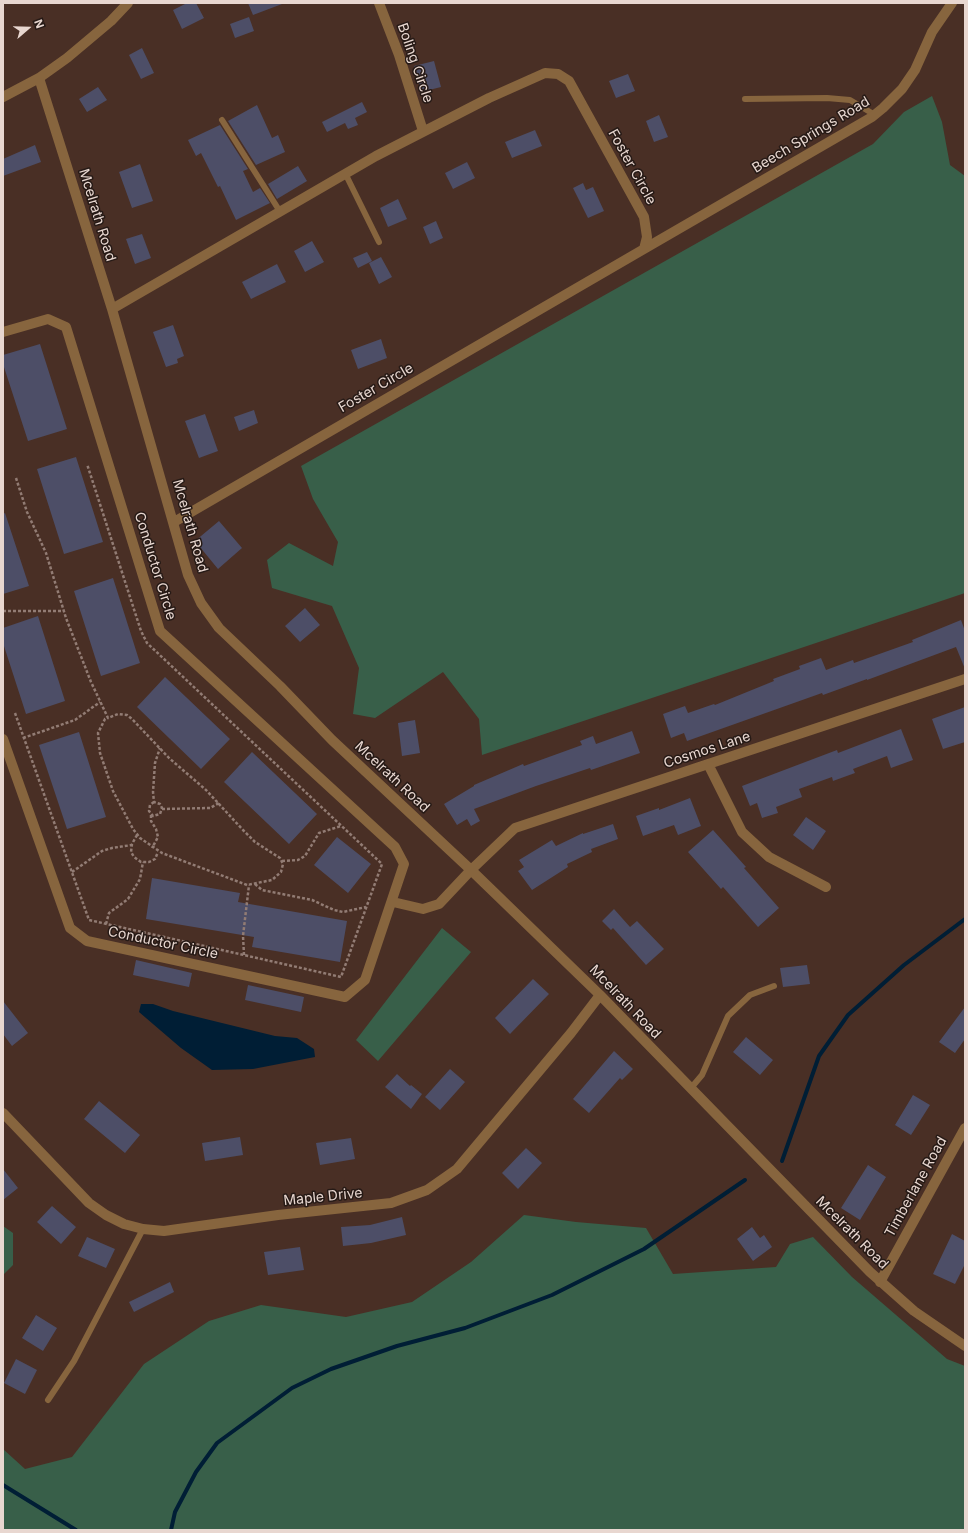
<!DOCTYPE html>
<html>
<head>
<meta charset="utf-8">
<style>
  body { margin:0 }
  #map { position:relative; width:968px; height:1533px; overflow:hidden; background:#492f25; font-family:Inter,sans-serif }
  canvas { display:block }
  .frame { position:absolute; inset:0; border:4px solid #e8d7d0; pointer-events:none }
  .north { position:absolute; left:8px; top:8px; width:40px; height:40px; -webkit-text-stroke:3px #261a16; paint-order:stroke; rotate:70deg; font-size:11px; font-weight:700; line-height:16px; text-align:center; color:#e8d7d0 }
  .north::after { content:''; display:block; margin:auto; width:14px; height:18px; background:#e8d7d0; clip-path:polygon(50% 0,100% 100%,50% 72%,0 100%) }
</style>
</head>
<body>
<div id="map">
<canvas width="968" height="1533"></canvas>
<div class="frame"></div>
<div class="north">N</div>
</div>
<script>
const g = document.querySelector('canvas').getContext('2d');
g.lineJoin = 'round';
function paint(path, color) { g.fillStyle = color; g.fill(path, 'evenodd'); }
const toPath = rows => new Path2D(rows.map(r => 'M' + r).join(''));
function stroke(path, color, width, dash) { g.strokeStyle = color; g.lineWidth = width; g.lineCap = dash ? 'butt' : 'round'; g.setLineDash(dash || []); g.stroke(path); }
function label(font, color, halo, rows, align = 'center') {
  g.font = font + ' Inter,sans-serif'; g.lineWidth = 3; g.setLineDash([]); g.textBaseline = 'middle'; g.strokeStyle = halo; g.fillStyle = color; for (const [text, x, y, turn = 0] of rows) {
    g.save(); g.translate(x, y); g.rotate((+turn || 0) * Math.PI / 180); g.textAlign = isNaN(turn) ? turn : align; if (halo) g.strokeText(text, 0, 0); g.fillText(text, 0, 0); g.restore();
  }
}
paint(toPath([
  [932,96,942,122,950,165,965,176,965,593,482,755,479,719,443,672,375,718,353,714,359,668,332,606,272,588,267,560,289,543,333,566,338,542,313,499,301,466,873,144,904,112],
  [442,928,471,952,378,1061,356,1040],
  [524,1215,576,1222,646,1228,673,1274,776,1267,790,1244,813,1237,852,1277,947,1359,965,1366,965,1530,3,1530,3,1449,25,1469,72,1457,144,1364,209,1321,261,1305,346,1317,412,1302,471,1262],
  [3,1226,13,1233,13,1265,3,1275]
]), '#385f49');
paint(toPath([
  [141,1004,153,1004,173,1011,275,1036,297,1038,314,1049,315,1057,253,1069,212,1070,181,1048,139,1012]
]), '#001e35');
stroke(toPath([
  [782,1161,819,1056,848,1015,904,965,965,919],
  [3,1485,76,1530],
  [171,1530,175,1512,196,1472,217,1443,292,1388,331,1369,397,1346,465,1328,552,1295,644,1249,745,1180]
]), '#001e35', 4);
paint(toPath([
  [187,3,196,3,204,18,182,29,173,10],
  [248,3,282,3,282,4,253,15],
  [249,17,254,31,235,38,230,24],
  [142,48,154,73,141,79,129,55],
  [434,61,441,87,421,92,414,66],
  [628,74,635,91,616,98,609,81],
  [98,87,107,100,87,112,79,99],
  [362,102,367,112,355,118,358,125,348,129,345,123,327,132,322,122],
  [257,105,272,138,278,135,285,152,256,165,228,121],
  [659,115,668,137,654,142,646,121],
  [220,125,248,169,243,171,253,192,260,188,270,203,236,220,220,186,218,187,201,153,196,156,188,140],
  [535,130,542,146,512,158,505,142],
  [35,145,41,162,3,176,3,159],
  [467,162,475,178,453,189,445,173],
  [140,164,153,201,132,208,119,172],
  [298,166,307,181,277,199,268,184],
  [583,183,586,190,593,187,604,211,588,218,573,188],
  [398,199,407,219,388,227,380,208],
  [436,221,443,238,430,244,423,227],
  [142,234,151,258,135,264,126,239],
  [312,241,324,262,305,272,294,251],
  [367,252,372,261,358,268,353,258],
  [381,257,392,277,379,284,369,263],
  [277,264,286,282,251,299,242,282],
  [173,325,184,356,177,359,178,363,166,367,153,332],
  [381,339,387,358,358,369,351,350],
  [40,344,67,429,28,441,3,364,3,355],
  [254,410,258,423,239,431,234,417],
  [205,414,218,451,199,458,185,421],
  [76,457,103,542,64,554,37,469],
  [5,513,29,586,3,594,3,514],
  [219,521,242,548,218,569,195,541],
  [113,578,140,663,101,676,74,591],
  [305,608,320,625,300,642,285,626],
  [38,616,65,701,26,714,3,643,3,628],
  [961,620,965,631,965,669,956,647,867,680,867,679,823,695,822,693,687,741,684,733,671,738,663,714,685,706,688,713,714,704,715,705,774,681,773,679,800,669,799,666,821,658,826,670,853,660,854,663,913,642,912,640],
  [165,677,230,739,201,769,137,707],
  [965,707,965,742,943,749,932,719],
  [415,720,420,753,402,756,398,723],
  [901,729,913,760,891,768,887,756,853,769,855,773,833,781,832,777,799,789,802,797,776,807,778,813,762,818,757,803,750,806,742,786,837,750,838,753],
  [632,731,640,753,591,770,590,768,536,786,474,809,480,821,471,826,467,819,457,825,444,804,474,786,474,785,523,764,524,766,582,745,580,741,593,736,596,744],
  [79,732,106,817,67,829,39,745],
  [252,752,317,814,289,844,224,782],
  [690,798,701,826,678,835,674,825,643,836,636,816,659,808,659,810],
  [806,817,826,831,813,850,793,835],
  [613,824,618,839,591,849,592,852,567,864,568,867,532,890,518,871,524,867,519,860,552,840,556,846,583,833,583,834],
  [713,830,746,867,744,868,779,908,758,927,723,887,721,889,688,852],
  [337,837,371,864,348,893,314,865],
  [152,878,240,893,238,902,347,921,340,962,252,947,254,937,146,919],
  [614,909,630,927,637,921,664,949,646,965,613,928,611,930,602,921],
  [136,960,192,973,189,987,133,975],
  [807,965,810,984,783,987,780,968],
  [533,979,549,994,510,1034,495,1018],
  [248,985,304,997,301,1012,245,1000],
  [3,1001,28,1033,12,1046,3,1034],
  [965,1007,965,1039,955,1053,939,1042],
  [746,1037,773,1060,760,1075,733,1052],
  [614,1051,633,1069,622,1080,620,1078,589,1113,573,1099],
  [450,1069,465,1082,440,1110,425,1097],
  [397,1074,410,1086,411,1085,422,1094,411,1109,385,1087],
  [913,1095,930,1105,911,1135,895,1125],
  [99,1101,140,1135,125,1153,84,1119],
  [240,1137,243,1155,205,1161,202,1143],
  [351,1138,355,1159,320,1165,316,1143],
  [526,1148,542,1163,518,1189,502,1173],
  [868,1165,886,1177,860,1220,841,1208],
  [3,1169,18,1188,3,1200],
  [52,1206,76,1227,61,1244,37,1222],
  [402,1217,406,1235,371,1243,343,1246,341,1227,370,1225],
  [752,1227,760,1238,764,1235,772,1247,753,1261,737,1239],
  [952,1234,965,1241,965,1264,955,1284,933,1274],
  [87,1237,115,1249,106,1268,78,1256],
  [300,1247,304,1270,268,1275,264,1252],
  [170,1282,174,1292,134,1312,129,1302],
  [36,1315,57,1328,43,1351,22,1338],
  [16,1359,37,1370,25,1394,4,1383]
]), '#4d4e67');
stroke(toPath([
  [16,478,27,512,46,553,66,618,91,682,108,718,118,714,127,715,132,719,169,758,206,790,243,830,255,842,280,858,283,864,281,872,272,880,247,885,162,853,140,838,133,829,113,791,100,753,98,733,105,719,108,718],
  [3,611,64,611],
  [15,713,89,920,341,977,382,864,147,643,141,631,87,464],
  [23,738,75,720,100,702],
  [154,802,150,805,149,811,153,816,160,814,162,808,160,804,154,802,153,792,155,763,160,748],
  [162,809,210,808,219,803],
  [151,815,151,821,156,829,158,837,152,848],
  [137,835,132,844,131,852,134,857,141,862,149,862,155,859,158,852],
  [282,861,298,860,305,856,319,833,341,826],
  [72,872,102,851,112,848,132,845],
  [255,884,262,890,312,900,334,910,343,912,366,907],
  [106,924,109,913,128,899,140,879,143,862],
  [244,955,243,936,249,885]
]), '#927c74', 2.5, [3, 2]);
stroke(toPath([
  [745,99,827,98,850,100,875,115],
  [222,120,279,210],
  [345,173,379,242],
  [691,1088,702,1075,728,1016,750,995,774,986],
  [48,1400,74,1361,143,1229]
]), '#87653e', 6);
stroke(toPath([
  [379,3,399,55,423,131],
  [39,78,112,309,188,575,201,603,219,628,280,686,332,740,471,870,600,995,870,1272,914,1311,965,1346],
  [3,97,39,78,67,58,111,21,128,3],
  [644,249,872,117,883,108,902,89,915,70,932,32,952,3],
  [112,309,376,156,489,98,545,73,558,74,569,81,644,217,647,237,644,249,174,522],
  [3,332,48,319,66,327,160,631,395,847,404,864,365,980,345,997,87,941,70,928,3,739],
  [708,764,742,832,769,857,826,887],
  [393,902,423,909,439,904,471,870,515,828,965,679],
  [3,1113,89,1203,106,1215,124,1224,143,1229,164,1231,278,1215,391,1203,427,1190,457,1169,571,1033,600,995],
  [880,1282,965,1128]
]), '#87653e', 10);
label('14px', '#e8d7d0', '#261a16', [
  ["Boling Circle",415,63,71],
  ["Beech Springs Road",811,135,-31],
  ["Foster Circle",632,167,61],
  ["Mcelrath Road",97,215,73],
  ["Foster Circle",376,388,-30],
  ["Mcelrath Road",190,526,74],
  ["Conductor Circle",155,566,73],
  ["Cosmos Lane",707,750,-18],
  ["Mcelrath Road",392,777,43],
  ["Conductor Circle",163,943,12],
  ["Mcelrath Road",625,1002,46],
  ["Timberlane Road",916,1187,-61],
  ["Maple Drive",323,1197,-6],
  ["Mcelrath Road",852,1233,45]
]);
</script>
</body>
</html>
